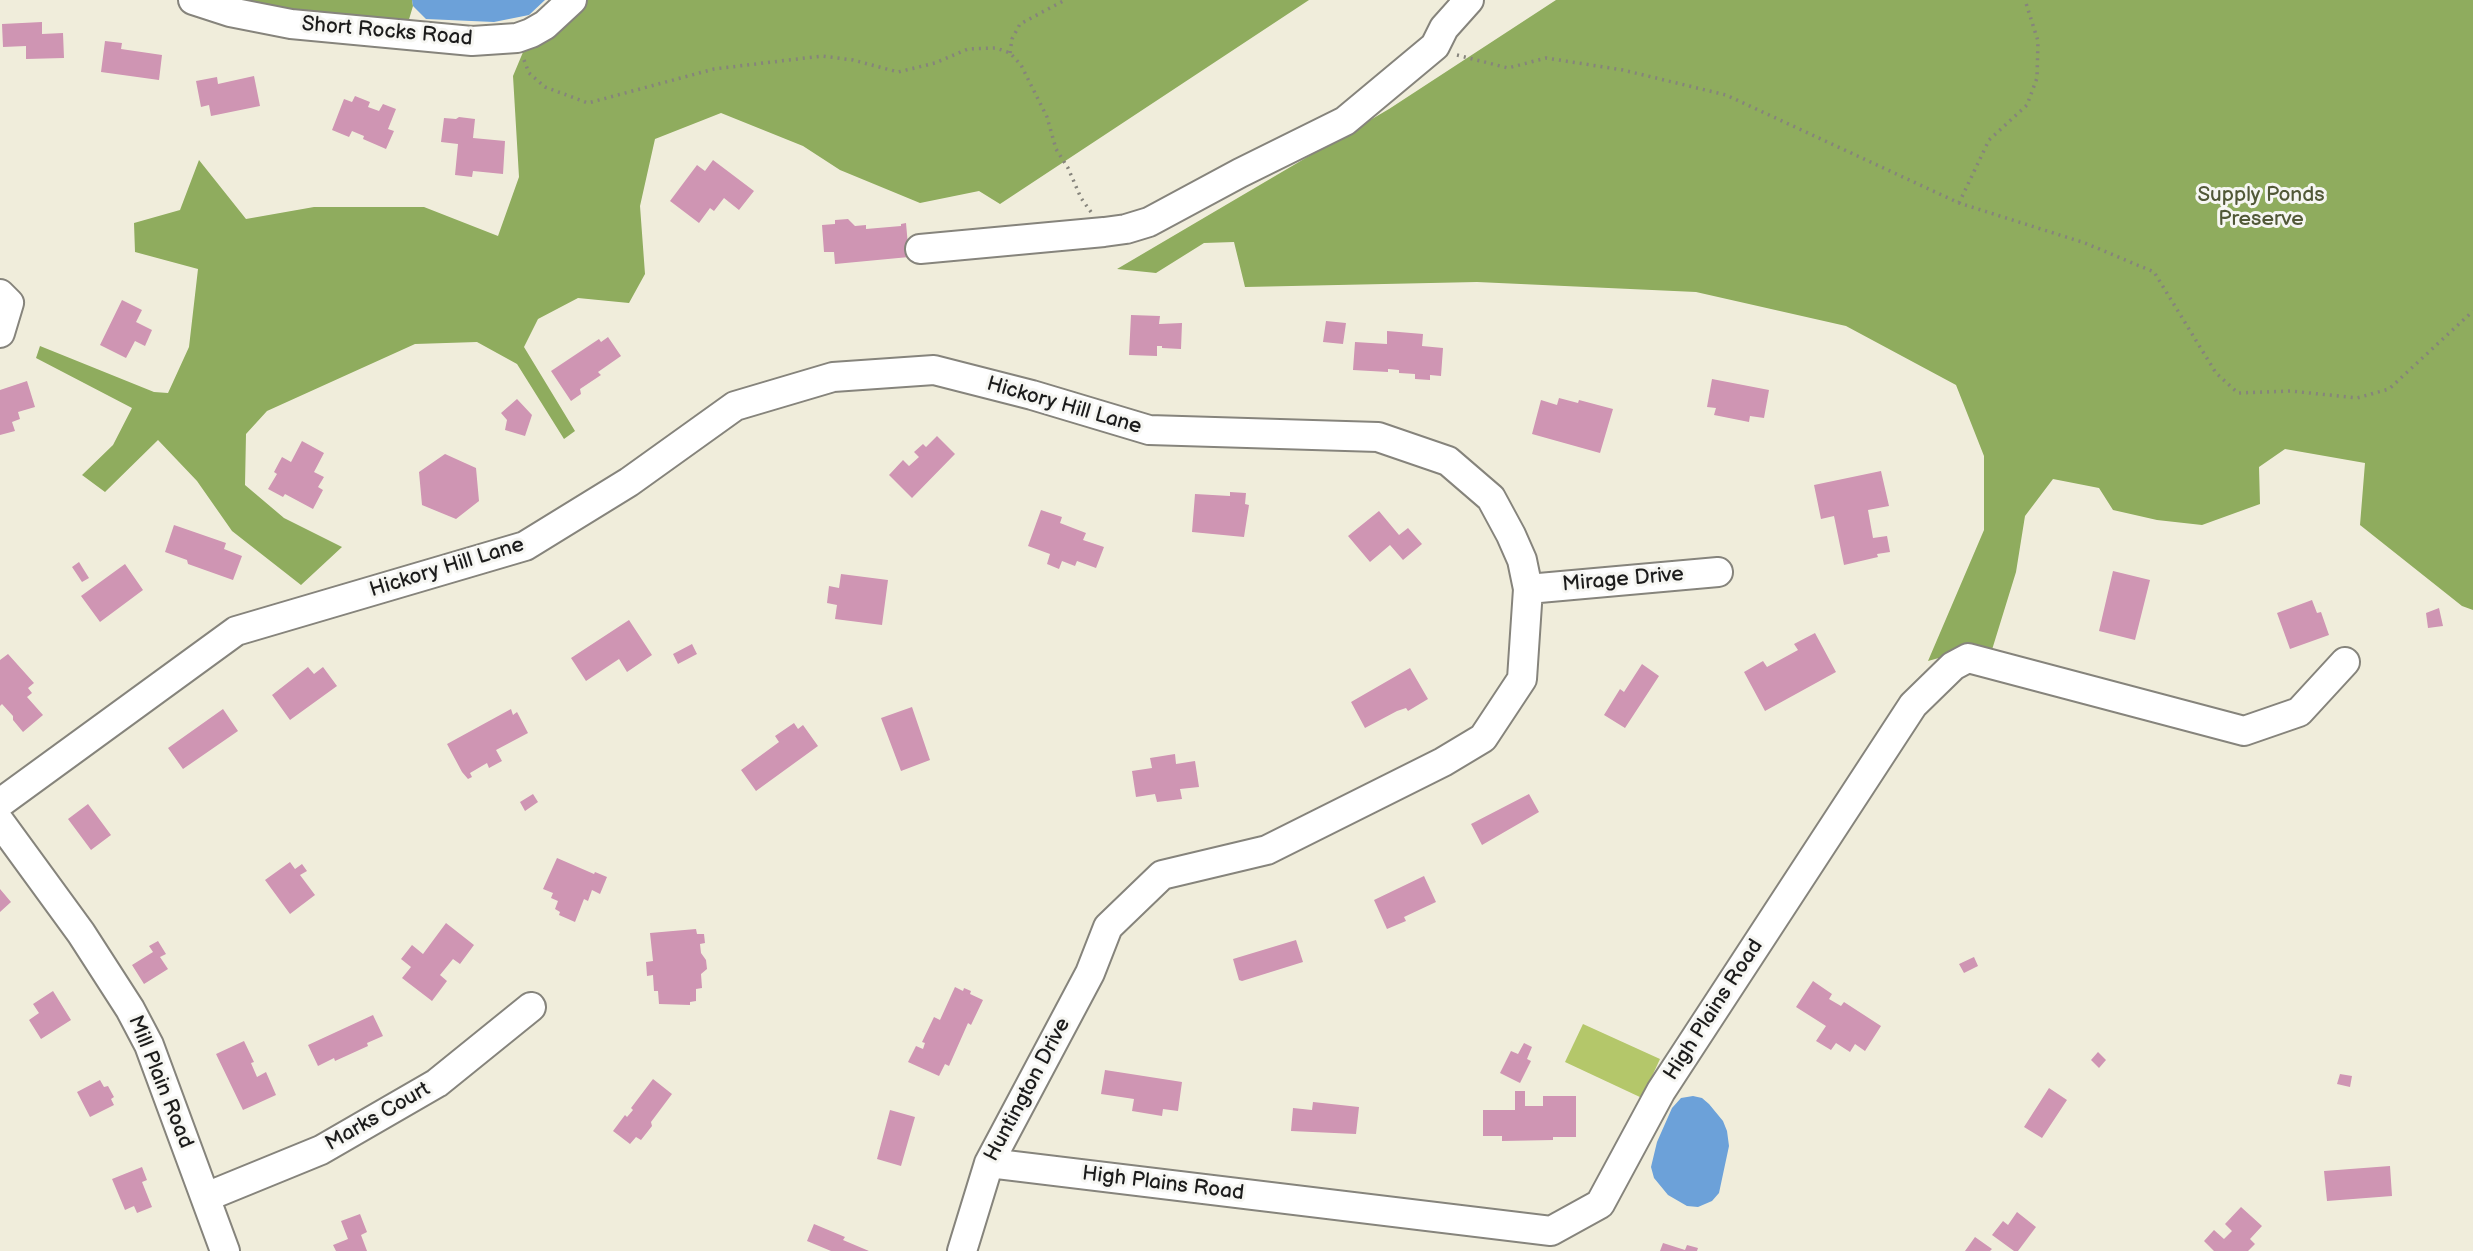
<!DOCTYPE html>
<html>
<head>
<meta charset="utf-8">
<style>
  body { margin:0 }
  canvas { display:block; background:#f0eddb }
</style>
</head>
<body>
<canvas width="2473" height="1251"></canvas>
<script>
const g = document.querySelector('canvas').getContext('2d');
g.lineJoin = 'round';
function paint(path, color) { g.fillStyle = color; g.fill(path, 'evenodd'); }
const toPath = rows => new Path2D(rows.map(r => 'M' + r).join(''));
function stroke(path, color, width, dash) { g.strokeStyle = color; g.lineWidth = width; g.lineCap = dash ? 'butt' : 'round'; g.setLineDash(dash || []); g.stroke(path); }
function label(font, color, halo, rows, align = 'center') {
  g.font = font + ' "Balsamiq Sans",sans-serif'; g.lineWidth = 6; g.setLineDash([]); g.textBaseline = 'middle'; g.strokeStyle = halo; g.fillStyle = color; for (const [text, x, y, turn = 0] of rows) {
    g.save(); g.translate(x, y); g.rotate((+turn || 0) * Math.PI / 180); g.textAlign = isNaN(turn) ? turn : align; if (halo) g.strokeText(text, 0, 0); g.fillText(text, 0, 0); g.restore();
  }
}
paint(toPath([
  [1583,1024,1660,1059,1642,1098,1565,1062]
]), '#b4c76a');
paint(toPath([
  [238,0,412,0,413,6,407,26,264,7],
  [585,0,1309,0,1000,204,979,191,920,203,840,170,803,146,721,113,655,139,640,206,645,274,629,303,578,298,538,319,524,347,575,431,564,439,517,364,477,342,415,344,267,411,246,434,245,485,284,518,342,547,301,585,232,531,197,481,158,440,105,492,82,475,113,445,132,408,36,358,40,346,154,392,168,393,189,347,198,269,135,252,134,223,180,210,199,160,246,219,314,207,424,207,498,236,519,177,513,76,526,45,548,40],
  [1556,0,2473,0,2473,610,2462,606,2360,525,2365,463,2285,449,2259,467,2260,504,2202,525,2157,520,2113,510,2099,488,2053,479,2025,516,2016,572,1991,653,1964,651,1928,661,1984,530,1984,456,1956,385,1846,326,1696,292,1477,282,1245,287,1234,242,1204,243,1156,273,1117,269,1389,109]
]), '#8fac5e');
paint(toPath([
  [412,0,545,0,529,15,494,22,426,19,413,6],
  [1693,1096,1702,1098,1709,1104,1723,1121,1727,1131,1729,1146,1719,1193,1712,1201,1698,1207,1687,1206,1668,1195,1654,1178,1651,1167,1657,1142,1672,1108,1681,1098]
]), '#6ca1d9');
paint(toPath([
  [42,22,42,34,63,33,64,58,26,59,26,46,3,47,2,24],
  [105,41,122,43,121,49,162,55,159,80,101,72],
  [254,76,260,106,211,116,209,105,201,107,196,81,217,77,218,84],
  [355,96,370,102,368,107,379,111,383,104,396,109,388,129,394,131,386,149,363,139,364,136,352,131,349,137,332,130,344,99,352,102],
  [459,117,475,119,473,138,505,141,503,174,473,171,472,177,455,175,458,144,441,142,444,118,456,119],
  [713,160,754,191,739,210,724,198,714,211,710,208,699,223,670,201,697,165,705,171],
  [848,219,855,226,866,225,866,229,901,226,901,224,906,223,909,257,835,264,834,252,824,252,822,225,835,224,835,220],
  [122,300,142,310,136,322,152,330,145,346,135,341,126,358,100,345],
  [1131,315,1160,316,1159,324,1182,323,1181,349,1162,348,1162,346,1157,346,1157,356,1129,355],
  [1326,321,1346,323,1343,344,1323,342],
  [1387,331,1423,334,1422,346,1443,348,1441,376,1430,375,1430,380,1415,379,1415,374,1399,373,1399,370,1388,369,1388,372,1353,370,1355,342,1387,344],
  [608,337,621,356,598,372,601,375,580,389,581,394,571,401,551,371,599,339,601,342],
  [1712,379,1769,390,1764,418,1750,416,1749,422,1714,415,1716,408,1707,407],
  [27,381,35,407,18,412,20,419,12,422,15,431,0,435,0,390],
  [1559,398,1578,403,1579,400,1613,409,1600,453,1532,434,1541,400,1557,405],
  [517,399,532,415,525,436,505,430,507,420,501,413],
  [937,436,955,454,912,498,889,475,903,460,909,466,919,457,914,452,923,444,926,447],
  [302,441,324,453,314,472,324,477,318,487,323,490,313,509,285,494,283,497,268,489,277,474,274,472,282,457,291,462],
  [445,454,476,468,479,501,456,519,422,505,419,472],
  [1881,471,1889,506,1868,510,1873,538,1887,536,1890,552,1877,554,1878,557,1844,565,1834,516,1821,519,1814,485],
  [1230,492,1246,493,1245,504,1249,505,1244,537,1192,532,1195,494,1230,496],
  [1041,510,1062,517,1060,523,1086,533,1083,540,1104,547,1096,568,1077,561,1075,566,1062,561,1059,569,1047,564,1050,554,1028,546],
  [1379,511,1399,535,1408,528,1422,544,1403,560,1390,545,1370,562,1348,536],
  [174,525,226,543,224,549,242,556,233,580,188,564,187,560,165,552],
  [79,562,89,578,82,582,72,567],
  [125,564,143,590,100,622,81,596],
  [2113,571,2150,580,2135,640,2099,631],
  [841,574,888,580,882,625,835,619,837,605,827,603,829,586,839,588],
  [2312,600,2317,613,2321,612,2329,635,2290,649,2277,613],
  [2439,608,2443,626,2428,628,2426,613],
  [629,620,652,655,627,672,619,659,586,681,571,658],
  [1815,633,1836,672,1765,711,1744,672,1763,661,1767,667,1798,650,1794,644],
  [692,644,697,654,678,664,673,654],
  [8,654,34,683,28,688,32,693,27,697,43,715,23,732,13,720,13,716,2,704,0,706,0,660],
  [1642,664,1659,676,1625,728,1604,715,1620,689,1624,692],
  [308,667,314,674,323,667,337,686,290,720,272,695],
  [1410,668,1428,699,1408,711,1406,708,1397,711,1365,728,1351,702],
  [912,707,930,760,901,771,881,718],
  [223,709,238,731,183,769,168,748],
  [511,709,513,715,517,712,528,733,496,750,502,761,489,768,487,763,470,773,472,777,468,779,462,772,447,744],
  [794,723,798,729,803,725,818,746,756,791,741,770,779,742,775,736],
  [1175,754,1176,764,1195,761,1199,787,1180,789,1182,799,1157,802,1155,794,1136,797,1132,771,1152,768,1150,758],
  [533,794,538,802,525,811,520,802],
  [1529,794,1539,812,1482,845,1471,824],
  [88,804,111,835,91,850,68,819],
  [557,858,594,874,595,872,607,877,600,894,592,890,588,901,584,899,575,922,559,915,560,912,555,909,558,901,551,898,553,893,543,889],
  [290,862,295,869,302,864,307,871,300,875,315,895,290,914,265,880],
  [1424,876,1436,902,1404,917,1406,921,1387,929,1374,900],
  [0,889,11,902,0,912],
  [446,923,474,945,460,964,453,959,440,975,447,981,432,1001,402,978,411,967,401,959,412,945,423,954],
  [696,929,697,934,704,934,705,943,700,944,701,953,706,960,707,969,701,974,702,988,696,989,696,1001,690,1002,690,1005,659,1004,658,991,654,991,653,975,647,976,646,962,653,961,650,933],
  [1296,940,1303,962,1242,981,1239,980,1233,959],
  [158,941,166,954,160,957,168,969,144,984,132,965,153,952,149,946],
  [1974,957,1978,966,1964,973,1959,964],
  [1813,981,1832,994,1829,999,1841,1006,1844,1002,1881,1026,1865,1051,1855,1044,1850,1052,1836,1043,1831,1050,1816,1041,1826,1026,1796,1007],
  [955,987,963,991,964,988,971,991,970,994,983,1000,971,1025,968,1023,949,1066,945,1064,939,1076,908,1062,916,1046,923,1049,925,1043,922,1042,934,1017,940,1020],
  [53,991,71,1020,41,1039,29,1020,39,1013,33,1004],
  [373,1015,383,1036,367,1043,368,1046,335,1061,334,1058,318,1066,308,1045],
  [244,1041,254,1062,251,1063,257,1077,266,1072,276,1095,243,1110,216,1054],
  [1524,1043,1532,1047,1527,1059,1531,1061,1520,1083,1500,1073,1511,1051,1518,1054],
  [2098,1052,2106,1060,2099,1068,2091,1060],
  [1105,1070,1182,1082,1178,1111,1163,1109,1162,1116,1132,1111,1134,1099,1101,1094],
  [2340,1074,2352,1076,2350,1087,2337,1084],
  [653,1079,672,1094,651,1122,652,1126,641,1140,636,1137,630,1144,613,1131,625,1115,627,1117,633,1110,631,1108],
  [100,1080,104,1087,108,1086,114,1097,111,1099,114,1105,90,1117,77,1092],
  [2049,1088,2067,1100,2042,1138,2024,1127],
  [1515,1091,1525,1091,1525,1106,1543,1106,1543,1096,1576,1096,1576,1137,1553,1137,1553,1140,1502,1141,1502,1136,1483,1136,1483,1110,1515,1110],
  [1313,1102,1359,1107,1356,1134,1291,1131,1293,1108,1312,1110],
  [890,1110,915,1117,901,1166,877,1159],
  [2390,1166,2392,1196,2327,1201,2324,1171],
  [142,1167,147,1180,142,1182,152,1207,137,1213,134,1206,125,1210,112,1179],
  [2241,1207,2262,1226,2250,1239,2255,1244,2248,1251,2214,1251,2204,1241,2214,1230,2224,1239,2232,1231,2225,1224],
  [2017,1212,2036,1227,2018,1251,2014,1251,1992,1235,2003,1221,2008,1225],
  [360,1214,367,1232,361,1235,367,1251,336,1251,333,1245,348,1239,341,1221],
  [814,1224,845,1237,843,1240,869,1251,831,1251,807,1241],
  [1975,1237,1992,1249,1990,1251,1965,1251],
  [1663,1243,1685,1250,1687,1245,1698,1248,1697,1251,1660,1251]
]), '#cf95b3');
const minor = toPath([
  [193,0,230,12,291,24,472,41,517,38,531,33,545,25,572,0],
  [920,249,1104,232,1126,229,1149,222,1240,173,1345,121,1435,46,1444,28,1469,0],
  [0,294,9,303,0,333],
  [1528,589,1718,572],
  [0,803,236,631,525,546,629,482,735,406,833,377,934,370,1032,395,1149,430,1378,437,1448,461,1491,498,1511,535,1522,560,1528,589,1522,679,1483,738,1443,762,1267,850,1162,875,1108,927,1090,973,989,1163,962,1251],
  [0,822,81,933,130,1009,149,1045,225,1251],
  [989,1163,1551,1231,1600,1204,1661,1091,1913,705,1953,666,1968,658,2244,731,2299,712,2345,662],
  [206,1197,321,1150,437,1083,531,1007]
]);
stroke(minor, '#86847c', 32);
stroke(toPath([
  [1010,53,1012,39,1020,24,1065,0],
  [1457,55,1508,68,1546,58,1623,70,1726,95,1959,203,2085,243,2154,272,2216,373,2238,393,2291,391,2357,398,2389,389,2473,311],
  [524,60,529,73,545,87,588,103,714,69,822,56,853,60,898,72,935,63,968,49,996,48,1010,53,1021,65,1047,117,1056,149,1068,168,1081,198,1091,212],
  [1959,203,1989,140,2027,105,2037,78,2038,41,2025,0]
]), '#86847c', 3.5, [2, 5]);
stroke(minor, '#fff', 28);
label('21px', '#1c1c1c', '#f6f6f2', [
  ["Short Rocks Road",387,32,5],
  ["Hickory Hill Lane",1064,406,16],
  ["Hickory Hill Lane",447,568,-17],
  ["Mirage Drive",1623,580,-5],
  ["High Plains Road",1714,1010,-57],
  ["Mill Plain Road",160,1082,68],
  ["Huntington Drive",1028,1090,-62],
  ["Marks Court",378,1117,-30],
  ["High Plains Road",1163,1184,7]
]);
label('21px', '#515837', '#f6f6f2', [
  ["Supply Ponds",2261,196],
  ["Preserve",2261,220]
]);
</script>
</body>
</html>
